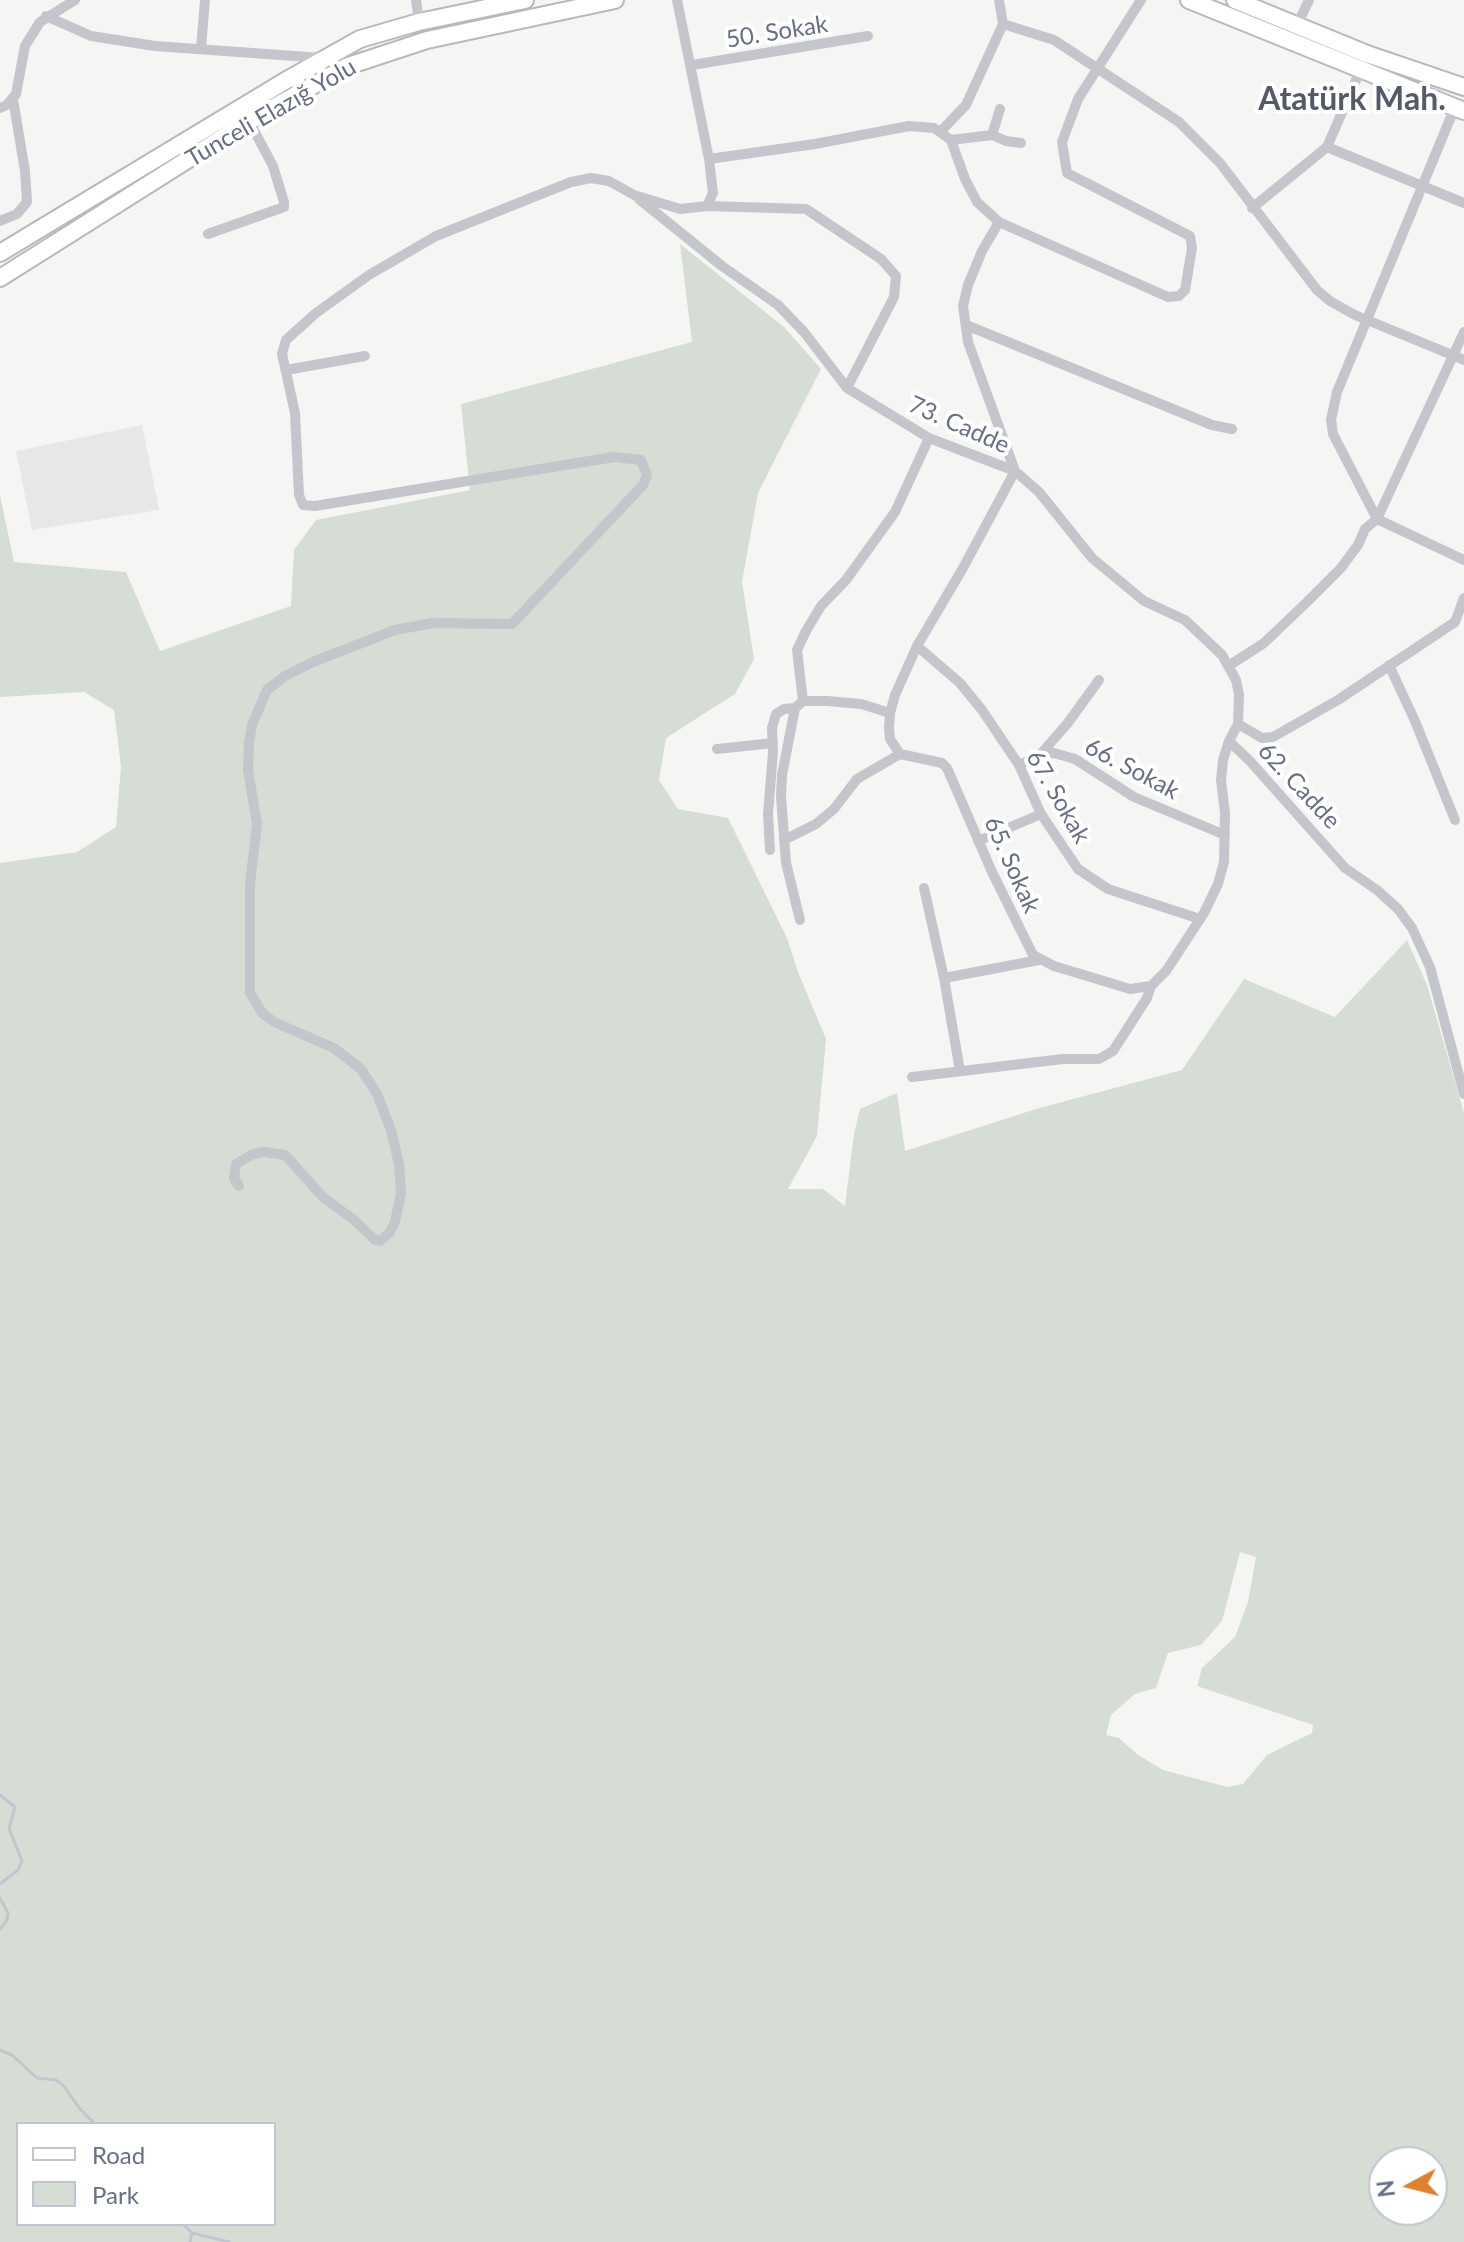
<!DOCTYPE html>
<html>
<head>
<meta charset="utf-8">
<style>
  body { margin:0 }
  #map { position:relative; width:1464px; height:2242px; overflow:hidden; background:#f5f6f3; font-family:Lato,sans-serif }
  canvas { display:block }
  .legend { position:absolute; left:16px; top:2122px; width:260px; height:104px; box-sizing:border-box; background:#fff; border:2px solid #c2c5cd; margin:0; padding:10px 14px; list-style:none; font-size:24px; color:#666f83 }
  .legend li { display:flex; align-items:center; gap:16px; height:40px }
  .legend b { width:40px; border:2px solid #c2c5cd }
  .north { position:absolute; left:1368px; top:2146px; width:80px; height:80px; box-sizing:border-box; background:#fff; border:2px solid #c2c5cd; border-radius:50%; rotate:263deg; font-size:22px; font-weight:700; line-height:32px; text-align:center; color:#666f83 }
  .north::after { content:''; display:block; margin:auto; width:28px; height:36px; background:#dc812d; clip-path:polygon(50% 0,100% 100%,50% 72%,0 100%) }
</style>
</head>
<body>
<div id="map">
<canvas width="1464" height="2242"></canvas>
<ul class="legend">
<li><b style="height:10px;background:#fff"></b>Road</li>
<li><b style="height:22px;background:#d6ddd4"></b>Park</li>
</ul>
<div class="north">N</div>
</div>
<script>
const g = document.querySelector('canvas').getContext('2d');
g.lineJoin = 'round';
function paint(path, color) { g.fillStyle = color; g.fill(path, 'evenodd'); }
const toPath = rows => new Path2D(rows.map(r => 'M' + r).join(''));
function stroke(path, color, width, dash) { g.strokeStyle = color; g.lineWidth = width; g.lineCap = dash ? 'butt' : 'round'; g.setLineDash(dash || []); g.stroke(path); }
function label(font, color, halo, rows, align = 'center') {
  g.font = font + ' Lato,sans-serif'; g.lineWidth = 8; g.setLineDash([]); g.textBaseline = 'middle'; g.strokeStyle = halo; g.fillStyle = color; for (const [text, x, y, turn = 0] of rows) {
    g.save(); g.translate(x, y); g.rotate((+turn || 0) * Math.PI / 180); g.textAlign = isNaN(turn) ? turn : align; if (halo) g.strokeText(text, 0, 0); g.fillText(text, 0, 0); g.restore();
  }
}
paint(toPath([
  [142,425,159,510,32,530,16,451]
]), '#e6e7e6');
paint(toPath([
  [680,244,784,327,821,369,758,493,742,582,754,659,735,694,666,738,659,780,678,809,728,818,787,938,798,972,826,1039,817,1136,788,1189,823,1189,845,1206,854,1134,860,1109,897,1093,905,1151,1036,1109,1182,1070,1244,979,1335,1017,1407,940,1427,985,1464,1113,1464,2242,0,2242,0,863,77,852,116,827,121,767,114,710,84,692,0,697,0,495,14,562,126,572,160,651,291,606,294,550,316,520,470,490,461,404,692,342],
  [1240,1552,1256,1557,1248,1602,1235,1637,1202,1668,1197,1686,1313,1725,1312,1733,1267,1755,1243,1784,1228,1787,1163,1770,1137,1754,1119,1738,1106,1735,1111,1715,1135,1694,1156,1688,1168,1653,1201,1645,1222,1621],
  [18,2124,274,2124,274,2224,18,2224],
  [1384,2162,1432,2162,1432,2210,1384,2210]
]), '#d6ddd4');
stroke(toPath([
  [0,1795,15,1807,9,1829,22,1861,18,1870,0,1884],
  [0,1898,8,1913,7,1920,0,1929],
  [0,2050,12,2055,37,2078,56,2080,63,2085,80,2109,95,2124],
  [183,2224,192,2233,229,2242],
  [190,2242,192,2233]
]), '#c1c7cf', 3);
const primary = toPath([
  [1189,0,1464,111],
  [1235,0,1367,54,1464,87],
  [0,253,285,81,360,39,419,22,525,0],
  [0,278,249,121,348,66,427,40,615,0]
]);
stroke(primary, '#b7b9be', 20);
stroke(toPath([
  [416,0,419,22],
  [677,0,709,159,713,193,707,206],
  [46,16,91,36,155,46,322,58],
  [1003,24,1054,40,1179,122,1220,163,1317,290,1330,301,1355,315,1464,360],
  [1297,25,1309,0],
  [201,48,205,0],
  [692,65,868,36],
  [1455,107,1337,392,1331,420,1333,434,1377,519,1464,560],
  [0,108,7,105,16,94,25,46,40,22,75,0],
  [941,131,966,105,1003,24,999,0],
  [992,135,1000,109],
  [951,140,992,135,1006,141,1021,143],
  [1327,147,1464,203],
  [709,159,815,144,909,126,934,128,951,140,965,179,977,202,999,222,1168,297,1179,296,1185,290,1192,248,1190,236,1067,173,1062,142,1078,99,1141,0],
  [639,199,722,266,778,305,804,332,847,388,929,438,1015,471,1039,492,1092,558,1144,601,1185,620,1222,655,1236,680,1239,694,1238,724,1229,741,1249,760,1345,868,1377,890,1398,909,1412,928,1430,967,1464,1094],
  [1252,208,1327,147,1363,64],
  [0,221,17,214,27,202,25,171,13,99],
  [999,222,982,251,968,285,963,306,968,342,1015,471],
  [208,234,284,207,284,202,273,166,249,121],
  [966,325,1212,425,1232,429],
  [286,370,365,356],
  [1015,471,963,568,917,646,895,695,890,713,889,728,890,739,900,754,942,763,947,768,992,872,1033,955,1054,966,1130,989,1151,986,1166,971,1204,913,1218,884,1224,862,1225,813,1221,780,1223,760,1229,741],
  [917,646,960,683,982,710,1019,765,1041,814,1078,869,1108,889,1200,919],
  [1230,665,1264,643,1307,602,1341,568,1358,545,1365,529,1377,519,1464,332],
  [1389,665,1415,721,1455,820],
  [803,701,797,650,806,631,821,606,846,580,895,512,929,438],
  [1238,724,1262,738,1273,737,1338,700,1455,622,1464,598],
  [717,749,773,743],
  [1039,756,1067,724,1099,680],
  [1019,765,1039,756,1054,753,1075,759,1134,797,1225,835],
  [784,840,816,824,834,809,857,779,900,754],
  [978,841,1041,814],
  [770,850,768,814,773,752,772,728,776,714,784,709,795,708],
  [924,888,944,978,960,1071],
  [800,920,786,863,781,797,782,775,795,708,803,701,827,701,861,704,890,713],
  [944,978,1039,960],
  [912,1077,1063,1059,1099,1059,1113,1051,1147,998,1151,986],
  [239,1186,234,1178,236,1164,253,1154,264,1152,285,1155,324,1198,353,1219,375,1240,380,1241,390,1232,395,1222,401,1193,399,1164,391,1130,377,1094,361,1069,334,1048,276,1023,263,1014,250,993,250,884,257,824,248,770,249,743,252,725,267,690,285,676,313,662,395,630,433,623,512,624,643,485,647,475,641,460,614,457,315,506,303,505,299,495,295,413,282,354,286,340,316,313,369,275,436,236,571,182,591,178,609,181,634,195,680,209,707,206,806,209,881,259,896,276,894,297,847,388]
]), '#c4c6cb', 10);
stroke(primary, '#fff', 16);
label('24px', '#666f83', '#fff', [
  ["50. Sokak",777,32,-9],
  ["Tunceli Elazığ Yolu",271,113,-30],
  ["73. Cadde",959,425,24],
  ["66. Sokak",1132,769,28],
  ["62. Cadde",1299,786,47],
  ["67. Sokak",1058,797,60],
  ["65. Sokak",1012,865,66]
]);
label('bold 32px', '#545a68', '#fff', [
  ["Atatürk Mah.",1352,100]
]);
</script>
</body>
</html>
